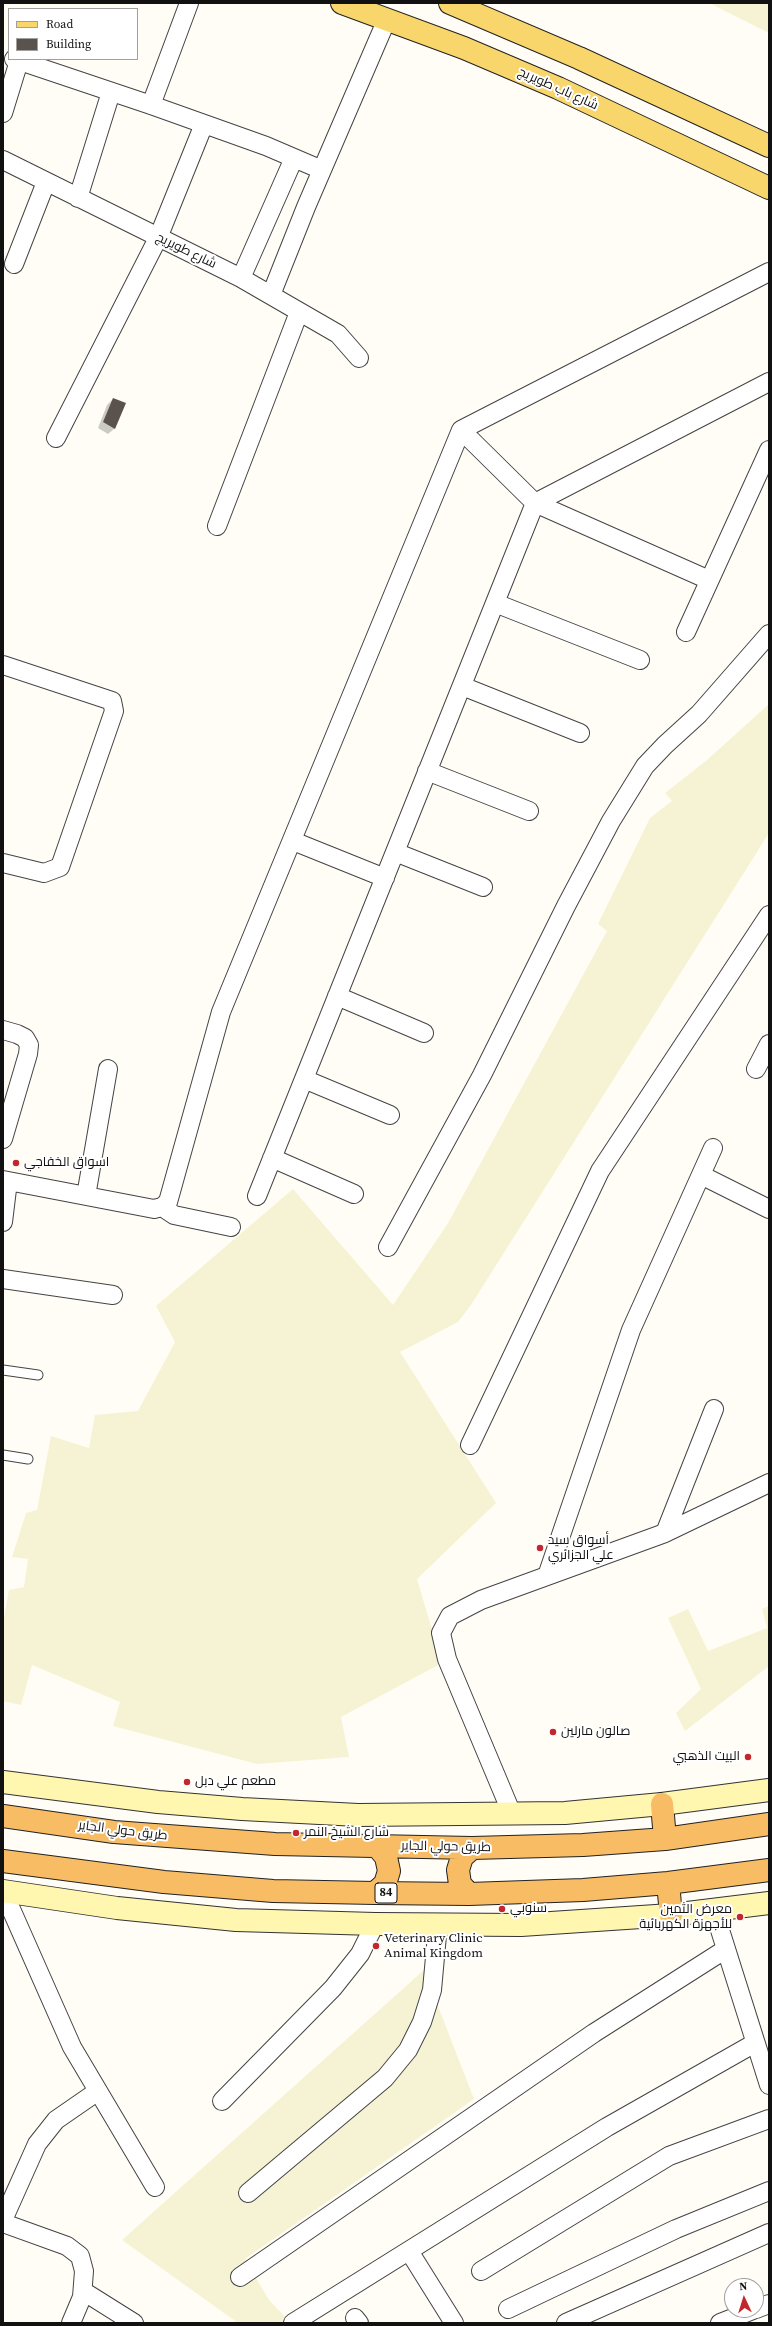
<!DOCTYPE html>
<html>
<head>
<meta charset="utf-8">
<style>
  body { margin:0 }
  #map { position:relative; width:772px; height:2326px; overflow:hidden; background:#fffdf5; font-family:"Source Serif 4",serif }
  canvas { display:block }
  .frame { position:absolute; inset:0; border:4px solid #111; pointer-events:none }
  .legend { position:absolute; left:8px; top:8px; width:130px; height:52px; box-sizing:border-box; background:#fff; border:1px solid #a0a0a0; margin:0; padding:5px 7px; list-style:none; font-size:12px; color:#111 }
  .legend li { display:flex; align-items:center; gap:8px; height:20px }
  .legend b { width:20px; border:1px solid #a0a0a0 }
  .north { position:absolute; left:724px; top:2278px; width:40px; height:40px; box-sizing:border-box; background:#fff; border:1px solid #a0a0a0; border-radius:50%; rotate:356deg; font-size:11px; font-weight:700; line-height:16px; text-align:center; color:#111 }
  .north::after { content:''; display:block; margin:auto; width:14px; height:18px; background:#c4262e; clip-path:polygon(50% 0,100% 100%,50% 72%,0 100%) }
</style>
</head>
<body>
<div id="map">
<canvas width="772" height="2326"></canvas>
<div class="frame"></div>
<ul class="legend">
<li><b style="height:5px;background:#f9d66b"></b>Road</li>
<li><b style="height:11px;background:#5a524d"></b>Building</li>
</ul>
<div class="north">N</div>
</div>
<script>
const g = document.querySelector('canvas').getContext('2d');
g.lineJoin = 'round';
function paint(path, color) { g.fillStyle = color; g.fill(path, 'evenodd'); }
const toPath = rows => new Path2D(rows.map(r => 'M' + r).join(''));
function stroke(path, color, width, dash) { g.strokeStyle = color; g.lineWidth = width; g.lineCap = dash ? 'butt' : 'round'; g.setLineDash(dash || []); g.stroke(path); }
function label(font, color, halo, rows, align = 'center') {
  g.font = font + ' "Source Serif 4",Cairo,serif'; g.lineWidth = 4; g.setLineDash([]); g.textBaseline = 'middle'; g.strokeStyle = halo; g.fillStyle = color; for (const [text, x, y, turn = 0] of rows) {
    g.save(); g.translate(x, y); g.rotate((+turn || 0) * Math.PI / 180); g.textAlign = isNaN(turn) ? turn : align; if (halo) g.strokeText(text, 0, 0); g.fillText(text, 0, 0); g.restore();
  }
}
paint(toPath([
  [709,3,769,3,769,33],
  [769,704,769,833,471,1305,458,1322,400,1352,496,1503,417,1579,442,1663,341,1717,349,1757,257,1764,113,1726,120,1702,32,1665,21,1705,3,1701,3,1623,9,1590,24,1587,28,1559,12,1557,26,1513,37,1510,51,1436,89,1448,95,1415,138,1411,175,1342,156,1306,293,1189,393,1305,448,1223,607,931,598,924,650,818,672,801,665,793,707,760],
  [769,1606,769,1666,685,1731,676,1713,701,1689,668,1618,688,1609,708,1651,767,1628,762,1609],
  [424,1970,474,2099,245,2259,269,2300,291,2323,238,2323,122,2240]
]), '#f6f3d4');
paint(toPath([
  [113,399,125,404,114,429,108,434,98,428,107,405]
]), '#0003');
paint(toPath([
  [113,398,126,403,115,429,103,422]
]), '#5a524d');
const service = toPath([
  [3,1370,38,1375],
  [3,1455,28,1459]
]);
const minor = toPath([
  [14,59,151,105,266,146,322,170],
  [151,105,189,3],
  [3,113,19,61],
  [3,160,241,278,338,334,359,358],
  [78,198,111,92],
  [14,264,46,182],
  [241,278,294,158],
  [271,295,306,207,387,19],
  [461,430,535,503,709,580],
  [56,438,158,238,204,124],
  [217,526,299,312],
  [495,603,640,660],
  [686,632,769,450],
  [3,665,112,701,114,711,60,867,44,873,3,863],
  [462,686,580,733],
  [427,771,529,811],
  [293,841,385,878],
  [395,852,483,887],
  [337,996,424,1033],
  [3,1030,17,1034,25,1038,29,1045,28,1054,3,1139],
  [756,1069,769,1044],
  [304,1079,390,1115],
  [272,1158,354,1194],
  [701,1175,769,1209],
  [3,1180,154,1209,162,1207,168,1202,221,1012,461,430,769,272],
  [86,1196,108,1069],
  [257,1196,535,503,769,382],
  [162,1207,174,1215,231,1227],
  [3,1222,8,1181],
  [388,1247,482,1075,566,906,611,821,645,766,665,745,699,714,769,634],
  [3,1279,113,1295],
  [470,1445,600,1171,769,915],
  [665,1533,714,1409],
  [547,1576,631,1330,713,1148],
  [512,1814,447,1659,441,1633,450,1616,481,1600,665,1533,769,1483],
  [3,1891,72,2047,155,2187],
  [714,1911,769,2085],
  [222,2101,333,1988,360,1954,375,1924],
  [248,2193,385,2078,408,2050,422,2022,432,1990,438,1924],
  [3,2220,37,2144,56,2120,98,2091],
  [3,2223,67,2246,80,2256,84,2271,82,2297,71,2323],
  [409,2251,454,2323],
  [481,2271,669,2156,769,2119],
  [240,2277,594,2033,726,1949],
  [83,2291,134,2323],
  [508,2309,676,2229,769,2191],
  [756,2309,769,2304],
  [355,2318,359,2323],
  [293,2323,607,2127,755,2043],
  [566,2323,769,2233],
  [720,2323,753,2310]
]);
const secondary = toPath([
  [3,1782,158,1802,242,1809,358,1815,565,1813,662,1804,769,1790],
  [3,1891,117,1908,236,1920,375,1924,521,1925,671,1915,769,1903]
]);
const primary = toPath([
  [342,3,464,48,558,88,769,188],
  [450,3,579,58,769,146]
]);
const trunk = toPath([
  [662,1804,665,1839],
  [3,1816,114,1832,275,1844,472,1848,583,1845,665,1839,769,1824],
  [3,1861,164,1882,273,1891,375,1893,469,1894,583,1890,668,1883,769,1870],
  [668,1883,671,1915],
  [375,1893,385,1884,389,1871,386,1857,377,1846],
  [469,1894,460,1884,458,1870,462,1857,472,1848]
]);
stroke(service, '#444', 11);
stroke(minor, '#444', 20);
stroke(secondary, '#333', 24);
stroke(primary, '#222', 24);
stroke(trunk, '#222', 24);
stroke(service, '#fff', 9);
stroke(minor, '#fff', 18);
stroke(secondary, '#fff6b0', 22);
stroke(primary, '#f9d66b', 22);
stroke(trunk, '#f7bc64', 22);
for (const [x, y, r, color] of [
  [16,1163,4,"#c4262e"],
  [540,1548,4,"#c4262e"],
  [553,1732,4,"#c4262e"],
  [748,1757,4,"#c4262e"],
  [187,1782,4,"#c4262e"],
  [296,1833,4,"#c4262e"],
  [502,1909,4,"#c4262e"],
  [740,1917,4,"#c4262e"],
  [376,1946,4,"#c4262e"]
]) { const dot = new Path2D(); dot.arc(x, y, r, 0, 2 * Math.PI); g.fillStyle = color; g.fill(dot); stroke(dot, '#fff', 1.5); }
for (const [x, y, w] of [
  [386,1893,22]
]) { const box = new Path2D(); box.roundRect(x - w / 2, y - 10, w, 20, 3); g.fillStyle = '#fff'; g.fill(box); stroke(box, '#111', 1); }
label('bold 12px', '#111', null, [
  ["84",386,1893]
]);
label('13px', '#111', '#fff', [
  ["شارع باب طويريج",558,89,24],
  ["شارع طويريج",186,251,26],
  ["طريق حولي الجاير",123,1831,7],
  ["طريق حولي الجاير",446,1847,1]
]);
label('13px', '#111', '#fff', [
  ["اسواق الخفاجي",24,1163],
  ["أسواق سيد",548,1541],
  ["علي الجزائري",548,1556],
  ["صالون مارلين",561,1732],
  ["البيت الذهبي",740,1757,"right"],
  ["مطعم علي دبل",195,1782],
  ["شارع الشيخ النمر",304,1833],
  ["سنوبي",510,1909],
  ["معرض الثمين",732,1910,"right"],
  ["للأجهزة الكهربائية",732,1925,"right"],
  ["Veterinary Clinic",384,1939],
  ["Animal Kingdom",384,1954]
], 'left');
</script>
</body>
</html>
